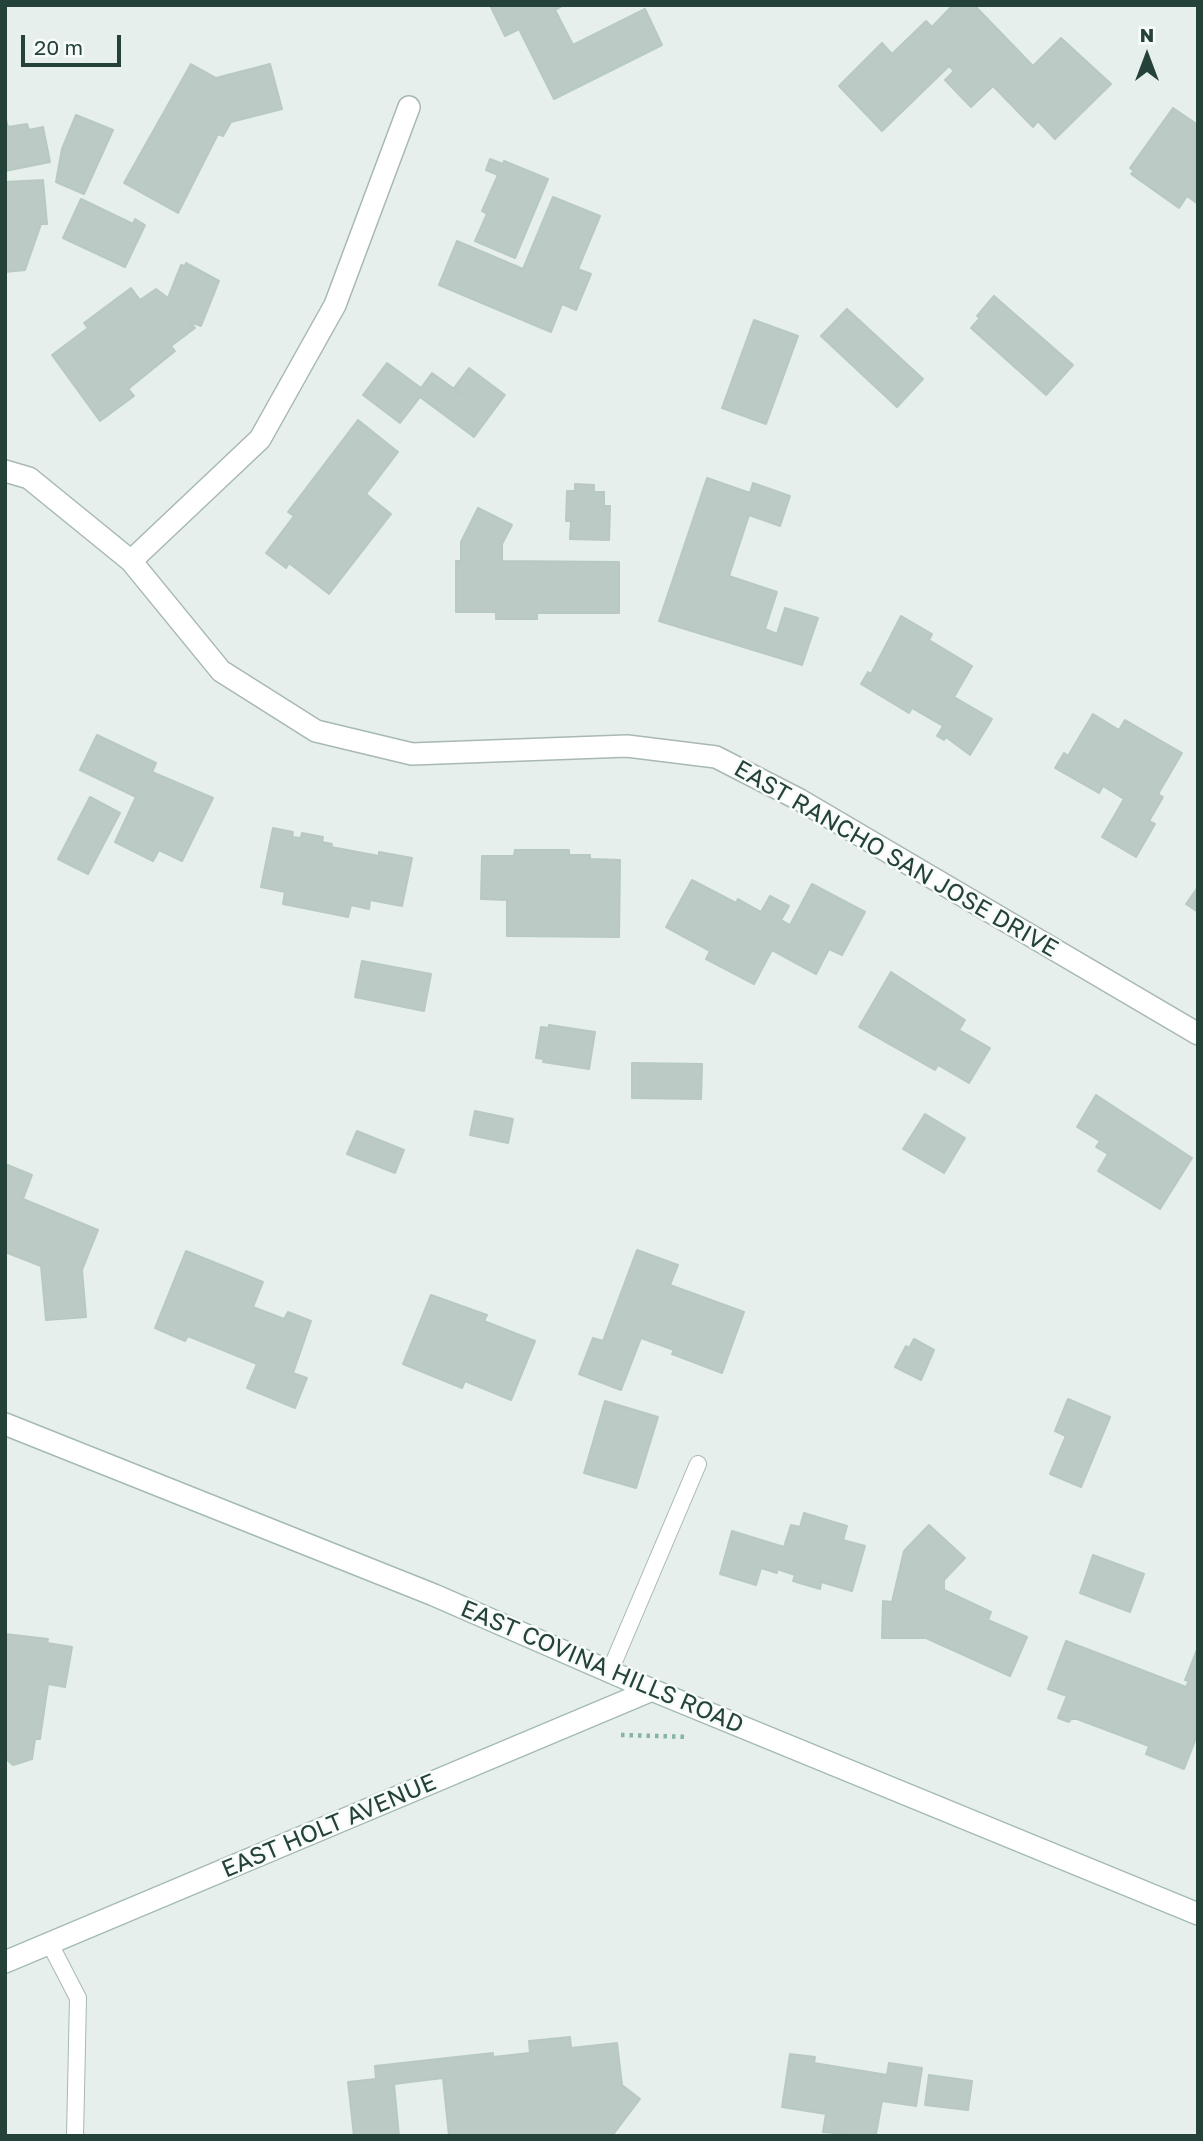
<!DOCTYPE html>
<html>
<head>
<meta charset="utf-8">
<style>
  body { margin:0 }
  #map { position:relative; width:1203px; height:2141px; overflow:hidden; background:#e6efeb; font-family:"Golos Text",sans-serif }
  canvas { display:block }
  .frame { position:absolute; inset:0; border:7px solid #24423a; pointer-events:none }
  .north { position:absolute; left:1112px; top:21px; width:70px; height:70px; -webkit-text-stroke:5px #f7fbf9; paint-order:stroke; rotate:0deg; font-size:19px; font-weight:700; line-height:28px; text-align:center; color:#24423a }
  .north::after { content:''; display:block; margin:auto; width:24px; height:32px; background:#24423a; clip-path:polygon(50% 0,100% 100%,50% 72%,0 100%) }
  .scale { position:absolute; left:21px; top:35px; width:100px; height:32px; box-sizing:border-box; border:4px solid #24423a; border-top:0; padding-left:9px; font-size:21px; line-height:24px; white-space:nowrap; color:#24423a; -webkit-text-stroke:5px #f7fbf9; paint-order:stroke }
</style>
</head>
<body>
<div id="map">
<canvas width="1203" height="2141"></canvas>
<div class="frame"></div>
<div class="north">N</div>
<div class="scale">20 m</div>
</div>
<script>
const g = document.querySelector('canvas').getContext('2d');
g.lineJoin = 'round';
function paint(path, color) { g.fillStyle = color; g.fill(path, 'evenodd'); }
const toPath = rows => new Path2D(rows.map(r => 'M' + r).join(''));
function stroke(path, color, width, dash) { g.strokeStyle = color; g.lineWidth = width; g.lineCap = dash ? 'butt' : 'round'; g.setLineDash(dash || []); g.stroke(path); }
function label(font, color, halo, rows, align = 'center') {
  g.font = font + ' "Golos Text",sans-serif'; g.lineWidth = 5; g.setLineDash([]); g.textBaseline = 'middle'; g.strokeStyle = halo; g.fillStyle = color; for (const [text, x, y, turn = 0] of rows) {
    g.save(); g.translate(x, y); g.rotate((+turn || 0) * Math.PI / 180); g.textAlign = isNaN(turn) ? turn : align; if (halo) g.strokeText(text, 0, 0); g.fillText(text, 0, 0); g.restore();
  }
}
const building = toPath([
  [490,5,564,5,555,10,573,45,645,9,662,45,554,99,519,29,505,36,490,5],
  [953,5,974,5,1033,66,1061,38,1111,84,1055,139,1038,121,1033,127,993,86,971,107,945,80,954,71,949,66,882,131,839,86,882,43,892,54,926,21,932,27,953,5],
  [191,64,216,78,270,64,282,109,231,122,223,136,218,134,178,213,124,183,191,64],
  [1173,108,1198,125,1198,204,1187,196,1179,208,1131,174,1134,171,1130,168,1173,108],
  [76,115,113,130,84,194,56,182,62,149,76,115],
  [5,116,8,127,27,124,29,130,43,127,50,162,5,171,5,116],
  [490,159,503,164,504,161,548,179,515,258,475,241,487,214,482,211,498,175,486,170,490,159],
  [43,180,47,224,41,224,25,270,5,272,5,182,43,180],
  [553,197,600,216,578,269,591,274,576,310,562,304,551,332,439,285,457,241,523,269,553,197],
  [81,199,133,224,135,219,145,225,125,267,63,238,81,199],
  [186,263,219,281,201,326,190,322,195,328,171,346,175,351,128,389,134,396,100,421,52,355,88,328,84,323,131,288,140,300,156,289,168,298,181,265,185,266,186,263],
  [994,296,1073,365,1046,395,971,328,980,318,977,316,994,296],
  [847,309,923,379,897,407,821,336,847,309],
  [754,320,798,336,766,424,722,408,754,320],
  [387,363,421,388,432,373,461,394,454,388,469,368,505,395,474,437,420,397,400,423,363,395,387,363],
  [358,420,398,452,366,494,391,514,329,594,289,563,286,568,266,553,294,516,288,512,358,420],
  [707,478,750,493,753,483,790,496,780,526,749,515,729,576,777,592,765,629,777,634,785,608,818,618,802,665,659,621,707,478],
  [575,484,594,485,594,492,604,492,604,506,610,506,609,540,570,539,571,521,566,521,567,491,575,491,575,484],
  [478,508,512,525,502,544,502,561,619,562,619,613,537,613,537,619,496,619,496,612,456,612,456,561,461,561,461,542,478,508],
  [901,616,932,634,929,640,972,666,954,697,992,719,970,755,946,737,944,740,937,736,943,726,912,708,909,713,861,684,868,672,871,674,901,616],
  [1093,714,1119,730,1125,720,1182,753,1158,794,1163,797,1149,821,1155,824,1136,857,1102,837,1124,799,1103,786,1099,793,1055,768,1064,753,1068,756,1093,714],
  [97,735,156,763,152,772,213,798,182,861,159,850,153,861,115,842,136,797,80,770,97,735],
  [90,797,120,813,88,874,58,859,90,797],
  [273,828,293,832,292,837,301,838,302,833,323,837,322,842,332,844,331,847,379,856,379,852,412,858,402,906,370,900,369,909,351,905,348,917,283,904,285,892,261,887,273,828],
  [515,850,569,850,569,855,590,855,590,859,620,860,619,937,507,936,507,900,481,899,482,856,514,856,515,850],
  [692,880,736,903,738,899,761,912,770,896,789,906,781,920,790,925,812,884,865,912,842,955,829,949,816,974,772,950,754,984,706,959,710,951,666,927,692,880],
  [1198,887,1198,912,1186,904,1198,887],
  [362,961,431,974,424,1011,355,997,362,961],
  [891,972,965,1020,959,1030,990,1048,969,1083,938,1065,935,1070,859,1027,891,972],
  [549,1025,595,1032,589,1069,543,1062,544,1059,536,1058,541,1027,549,1028,549,1025],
  [632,1063,702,1064,701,1099,632,1098,632,1063],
  [1096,1095,1192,1158,1160,1209,1098,1171,1108,1154,1096,1147,1100,1141,1077,1127,1096,1095],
  [475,1111,513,1119,508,1143,470,1135,475,1111],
  [925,1114,965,1138,944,1173,903,1149,925,1114],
  [357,1131,404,1150,395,1173,347,1154,357,1131],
  [5,1164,32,1175,23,1199,98,1230,82,1270,86,1317,46,1320,41,1266,5,1252,5,1164],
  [637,1250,678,1265,670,1285,744,1312,722,1373,672,1354,674,1350,641,1338,621,1390,579,1374,593,1338,603,1341,637,1250],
  [186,1251,263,1282,253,1307,284,1319,288,1312,311,1321,293,1373,307,1378,295,1408,247,1388,257,1364,188,1336,185,1341,155,1328,186,1251],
  [431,1295,487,1315,484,1321,535,1341,511,1400,465,1381,462,1388,403,1364,431,1295],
  [914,1339,934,1350,921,1380,895,1367,906,1346,909,1348,914,1339],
  [1068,1399,1110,1417,1081,1487,1050,1474,1066,1436,1055,1431,1068,1399],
  [605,1401,658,1417,636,1488,584,1473,605,1401],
  [804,1513,847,1526,843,1540,865,1546,852,1591,821,1582,820,1589,793,1581,795,1575,777,1569,777,1573,761,1568,756,1585,720,1574,732,1531,784,1547,791,1525,800,1527,804,1513],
  [929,1525,965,1558,944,1580,944,1590,991,1612,988,1620,1027,1637,1010,1676,926,1638,882,1638,883,1601,892,1602,904,1551,929,1525],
  [1093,1555,1144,1574,1130,1612,1080,1593,1093,1555],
  [5,1634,48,1639,47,1643,72,1647,65,1687,48,1684,40,1739,35,1739,32,1759,13,1765,5,1758,5,1634],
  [1066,1641,1186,1687,1189,1681,1185,1680,1198,1647,1198,1733,1184,1769,1146,1754,1149,1746,1077,1719,1071,1719,1069,1722,1058,1718,1067,1696,1048,1689,1066,1641],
  [570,2037,571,2048,617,2043,622,2085,640,2099,612,2136,449,2136,443,2078,394,2084,399,2136,354,2136,348,2082,376,2079,375,2066,493,2053,493,2057,530,2053,529,2041,570,2037],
  [790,2054,815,2057,814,2063,887,2075,889,2063,922,2068,916,2106,882,2101,876,2134,872,2136,823,2132,826,2114,782,2107,790,2054],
  [929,2075,972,2081,968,2110,925,2105,929,2075]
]);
paint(building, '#bbcac4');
stroke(building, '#b8c9c2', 2);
const lane = toPath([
  [610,1671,698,1464],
  [50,1944,78,1998,75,2136]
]);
const street = toPath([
  [5,471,29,478,131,561,221,671,316,731,412,754,627,746,716,757,800,800,1198,1034],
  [131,561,260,439,335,305,409,107]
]);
const secondary = toPath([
  [5,1424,434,1595,652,1690,1198,1914],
  [5,1962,652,1690]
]);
stroke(lane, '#a8b8b2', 18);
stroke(street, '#a8b8b2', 24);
stroke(secondary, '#a4bbb3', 24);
stroke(toPath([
  [621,1735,689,1737]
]), '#86b3a5', 4.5, [3.5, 5]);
stroke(lane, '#fff', 16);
stroke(street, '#fff', 21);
stroke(secondary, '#fff', 21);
label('24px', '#24423a', '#f7fbf9', [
  ["EAST RANCHO SAN JOSE DRIVE",896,859,30],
  ["EAST COVINA HILLS ROAD",602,1667,23],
  ["EAST HOLT AVENUE",329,1826,-23]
]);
</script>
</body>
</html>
